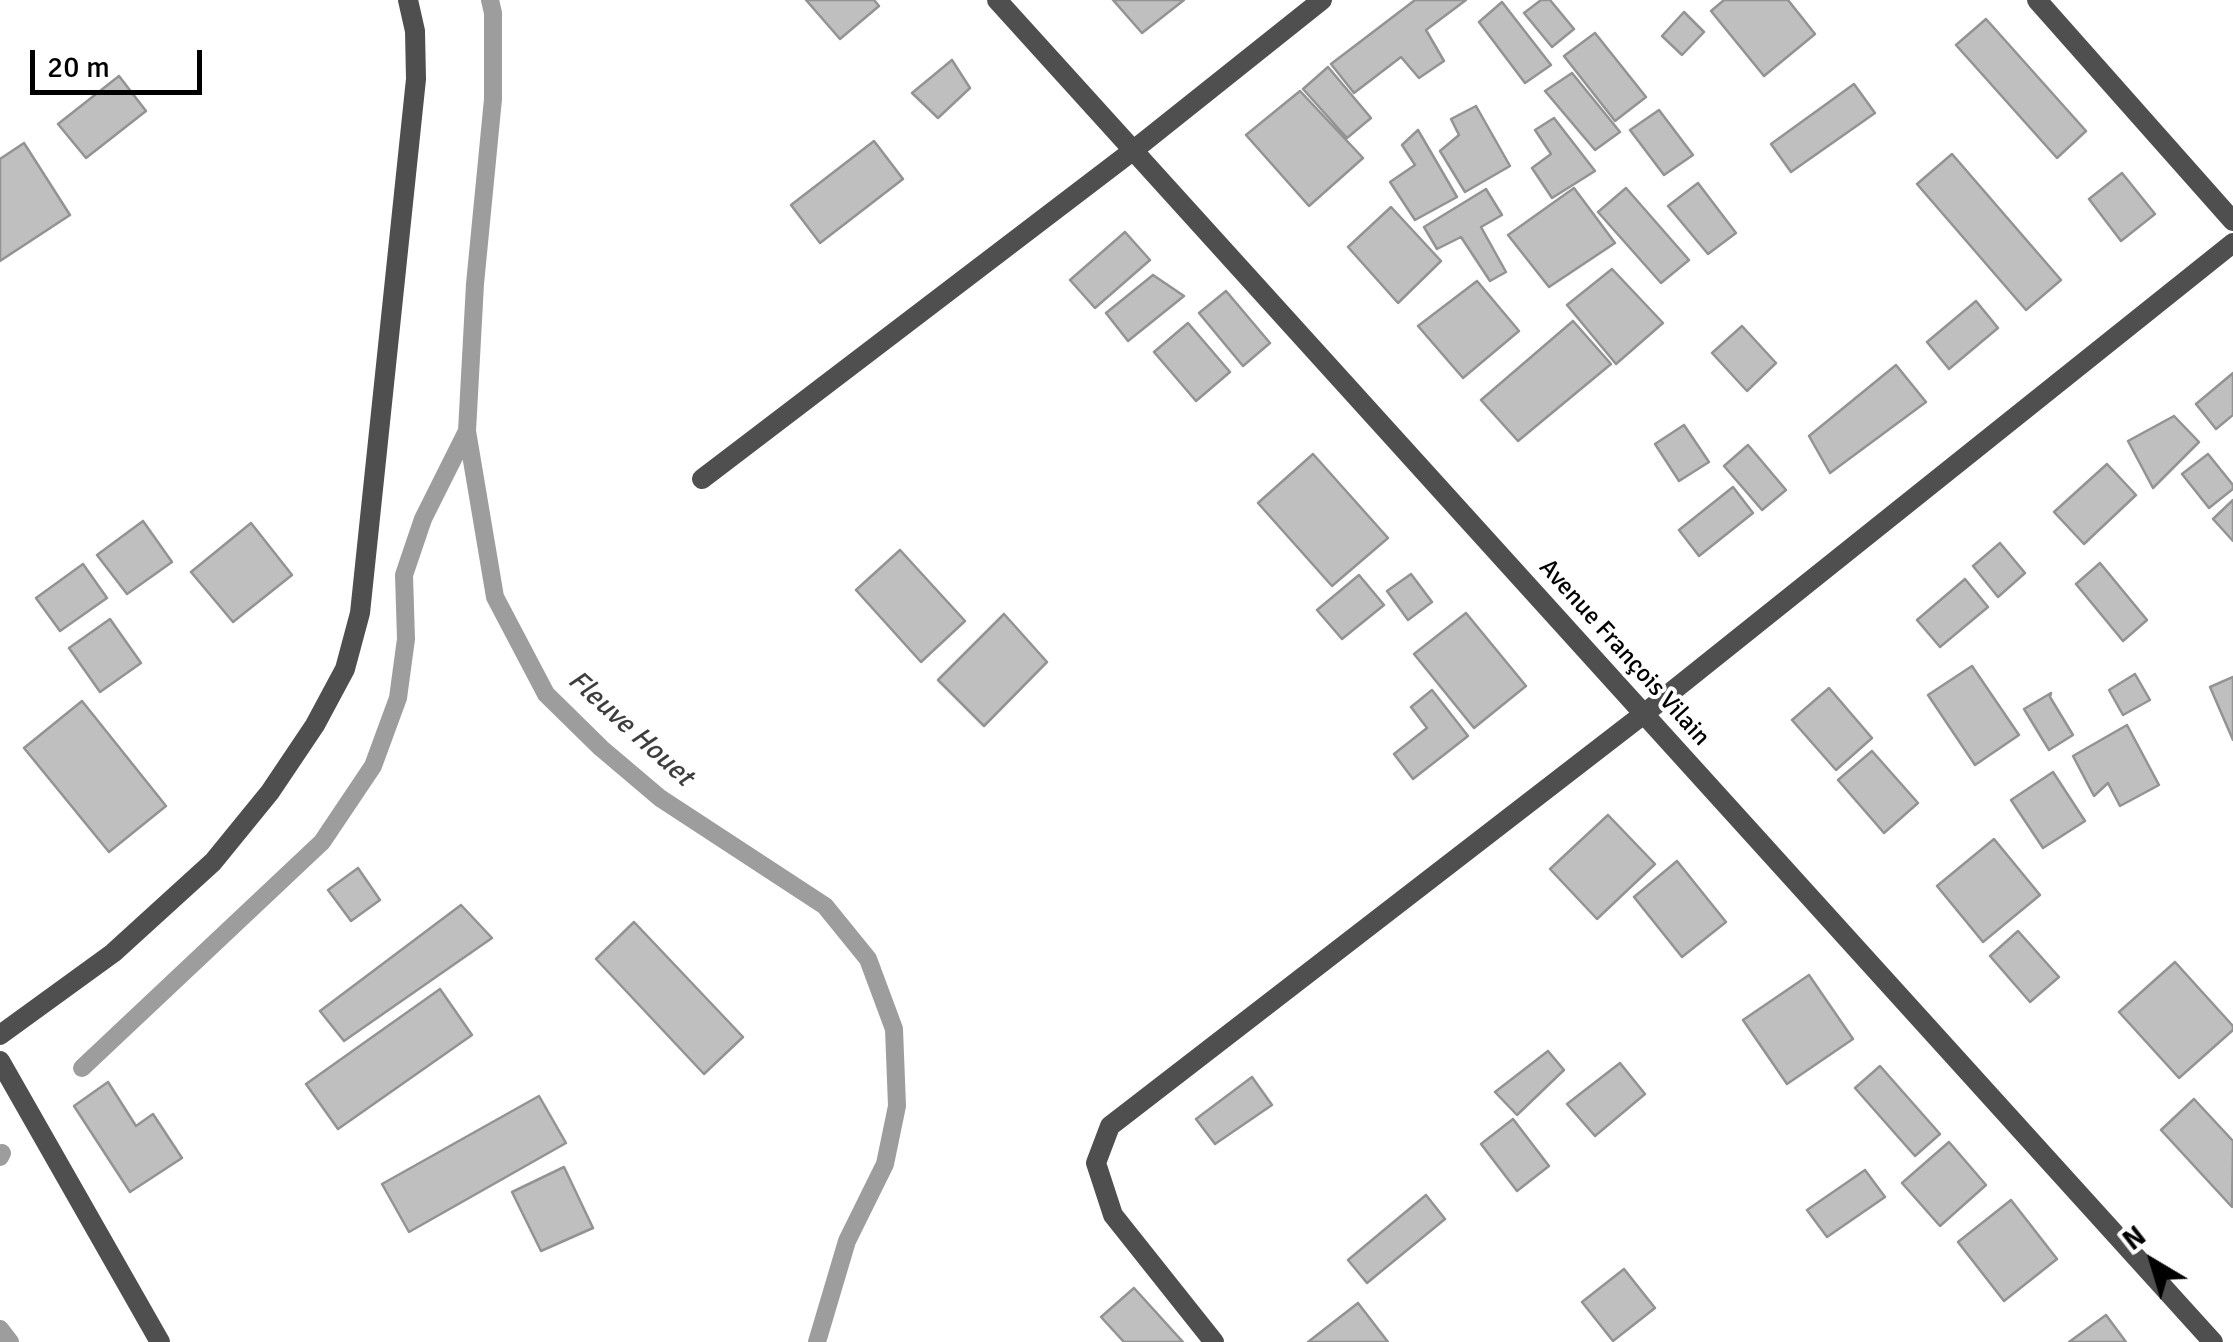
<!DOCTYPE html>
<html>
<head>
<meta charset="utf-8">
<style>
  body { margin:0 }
  #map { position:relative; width:2233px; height:1342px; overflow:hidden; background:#fff; font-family:Signika,sans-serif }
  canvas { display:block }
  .north { position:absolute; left:2103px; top:1212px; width:100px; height:100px; -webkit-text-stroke:8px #fff; paint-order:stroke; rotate:322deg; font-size:28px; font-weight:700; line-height:40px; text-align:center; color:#000 }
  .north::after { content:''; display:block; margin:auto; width:35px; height:45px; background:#000; clip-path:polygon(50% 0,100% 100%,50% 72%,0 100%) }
  .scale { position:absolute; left:30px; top:50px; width:172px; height:45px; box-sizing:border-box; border:5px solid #000; border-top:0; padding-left:12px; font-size:30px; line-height:35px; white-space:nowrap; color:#000; -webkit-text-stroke:8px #fff; paint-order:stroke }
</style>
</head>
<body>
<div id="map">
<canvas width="2233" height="1342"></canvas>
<div class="north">N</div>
<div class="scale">20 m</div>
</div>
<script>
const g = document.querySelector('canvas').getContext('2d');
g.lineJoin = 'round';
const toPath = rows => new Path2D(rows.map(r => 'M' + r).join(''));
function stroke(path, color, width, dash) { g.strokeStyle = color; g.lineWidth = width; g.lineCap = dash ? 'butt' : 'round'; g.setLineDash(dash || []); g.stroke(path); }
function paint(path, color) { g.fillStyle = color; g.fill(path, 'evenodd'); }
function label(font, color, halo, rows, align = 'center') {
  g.font = font + ' Signika,sans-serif'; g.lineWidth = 8; g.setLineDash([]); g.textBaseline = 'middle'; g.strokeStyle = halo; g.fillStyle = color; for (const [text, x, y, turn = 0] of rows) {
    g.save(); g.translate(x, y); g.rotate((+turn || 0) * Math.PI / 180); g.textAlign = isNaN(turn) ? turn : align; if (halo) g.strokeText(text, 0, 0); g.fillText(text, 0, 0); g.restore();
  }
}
stroke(toPath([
  [490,0,493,13,493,99,475,284,467,431,495,597,546,694,601,748,660,798,825,906,868,959,894,1029,897,1106,885,1164,847,1241,817,1342],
  [82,1068,322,842,373,766,398,698,406,639,404,575,423,519,467,431],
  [0,1157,2,1153],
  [0,1329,10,1342]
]), '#9d9d9d', 18);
const building = toPath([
  [806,0,874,0,879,6,840,39,806,0],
  [1113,0,1184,0,1142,33,1113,0],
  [1415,0,1466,0,1426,30,1444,61,1419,78,1401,57,1354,93,1331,64,1415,0],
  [1541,0,1550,0,1574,29,1552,47,1524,13,1541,0],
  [1724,0,1788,0,1815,34,1764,76,1711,11,1724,0],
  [1502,2,1551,65,1525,83,1479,22,1502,2],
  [1684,12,1704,32,1682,55,1662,36,1684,12],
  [1986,19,2086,131,2057,158,1956,45,1986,19],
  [1595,33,1646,97,1615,121,1564,56,1595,33],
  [952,60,970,88,938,118,912,93,952,60],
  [1328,67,1371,118,1347,138,1303,89,1328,67],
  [1572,73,1620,132,1595,150,1545,91,1572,73],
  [119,76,146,111,86,158,58,124,119,76],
  [1854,84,1875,113,1791,172,1771,144,1854,84],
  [1300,91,1363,158,1309,206,1246,135,1300,91],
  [1476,106,1510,166,1465,192,1440,151,1459,135,1451,119,1476,106],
  [1659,110,1693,155,1664,175,1630,130,1659,110],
  [1554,118,1595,171,1552,198,1532,168,1551,154,1535,130,1554,118],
  [1418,130,1457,197,1415,220,1390,182,1415,165,1402,145,1418,130],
  [874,141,903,179,820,243,791,205,874,141],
  [24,143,70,215,0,261,0,159,24,143],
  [1952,154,2061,280,2026,310,1917,184,1952,154],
  [2122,173,2155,214,2121,241,2089,199,2122,173],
  [1698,183,1736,233,1708,254,1668,206,1698,183],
  [1574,188,1615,243,1549,287,1508,235,1574,188],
  [1626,188,1689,260,1661,283,1598,212,1626,188],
  [1486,189,1502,215,1481,227,1506,272,1490,281,1461,237,1437,249,1424,227,1486,189],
  [1391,207,1441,261,1398,303,1348,247,1391,207],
  [1125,232,1150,260,1095,308,1070,280,1125,232],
  [1612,269,1663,323,1616,364,1567,305,1612,269],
  [1153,275,1184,296,1128,341,1106,313,1153,275],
  [1477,281,1519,331,1463,378,1418,326,1477,281],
  [1226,291,1270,343,1243,366,1199,313,1226,291],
  [1976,301,1998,328,1949,369,1927,342,1976,301],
  [1573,321,1611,364,1518,441,1481,400,1573,321],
  [1188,323,1230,372,1196,401,1154,352,1188,323],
  [1742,326,1776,363,1747,391,1712,353,1742,326],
  [1896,365,1926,402,1830,473,1809,436,1896,365],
  [2233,373,2233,415,2216,429,2196,404,2233,373],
  [2174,416,2199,442,2153,488,2128,441,2174,416],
  [1684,425,1709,462,1679,481,1655,444,1684,425],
  [1748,445,1786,490,1762,510,1724,466,1748,445],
  [1313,454,1388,538,1332,586,1258,503,1313,454],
  [2208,454,2233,485,2233,489,2209,508,2182,474,2208,454],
  [2107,464,2136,495,2084,544,2054,512,2107,464],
  [1733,487,1753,513,1699,556,1679,530,1733,487],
  [2233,500,2233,541,2213,519,2233,500],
  [143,521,172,562,127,594,97,555,143,521],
  [251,523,292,575,233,622,191,572,251,523],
  [2000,543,2025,573,1998,597,1973,566,2000,543],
  [900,550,965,621,921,662,856,590,900,550],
  [2100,563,2147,620,2123,641,2076,584,2100,563],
  [83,564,107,598,60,631,36,598,83,564],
  [1411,574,1432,602,1408,620,1387,591,1411,574],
  [1359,575,1384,605,1342,639,1317,610,1359,575],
  [1965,579,1988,607,1940,647,1917,620,1965,579],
  [1466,613,1526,686,1474,728,1414,654,1466,613],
  [1004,614,1047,662,984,726,938,680,1004,614],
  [110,619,141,663,100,692,69,648,110,619],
  [1972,666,2019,735,1975,765,1928,695,1972,666],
  [2135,674,2150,700,2123,715,2109,690,2135,674],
  [2233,677,2233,740,2210,687,2233,677],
  [1829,688,1872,738,1836,770,1792,720,1829,688],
  [1432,690,1468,736,1413,779,1394,754,1427,728,1411,707,1432,690],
  [2051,693,2050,697,2073,735,2049,750,2024,709,2051,693],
  [82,701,166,806,109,852,24,748,82,701],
  [2127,725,2159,785,2120,806,2108,783,2094,796,2073,756,2127,725],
  [1872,751,1918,803,1884,833,1838,780,1872,751],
  [2053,772,2085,821,2043,848,2011,800,2053,772],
  [1608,815,1655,864,1597,919,1550,869,1608,815],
  [1994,839,2040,895,1983,942,1937,886,1994,839],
  [1677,861,1726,922,1682,957,1634,897,1677,861],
  [358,868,380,900,351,921,328,890,358,868],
  [461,905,492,938,344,1041,320,1011,461,905],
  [634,922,743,1037,704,1074,596,959,634,922],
  [2018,931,2059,977,2030,1002,1990,956,2018,931],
  [2175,962,2233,1026,2233,1030,2179,1078,2119,1012,2175,962],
  [1809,975,1853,1039,1787,1084,1743,1020,1809,975],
  [440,989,472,1035,338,1129,306,1084,440,989],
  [1548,1051,1564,1070,1517,1115,1495,1092,1548,1051],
  [1620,1063,1645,1094,1595,1136,1567,1104,1620,1063],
  [1880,1066,1940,1134,1915,1156,1855,1088,1880,1066],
  [1252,1077,1272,1105,1215,1144,1196,1119,1252,1077],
  [108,1082,136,1126,153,1114,182,1158,130,1192,74,1106,108,1082],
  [539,1096,566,1143,409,1232,382,1184,539,1096],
  [2194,1099,2233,1141,2232,1207,2161,1130,2194,1099],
  [1513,1119,1549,1166,1517,1191,1481,1144,1513,1119],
  [1949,1142,1986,1185,1940,1226,1902,1183,1949,1142],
  [564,1167,593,1228,541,1251,512,1192,564,1167],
  [1865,1170,1885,1197,1827,1237,1807,1210,1865,1170],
  [1426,1195,1445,1219,1367,1283,1348,1260,1426,1195],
  [2011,1200,2057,1259,2004,1301,1958,1242,2011,1200],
  [1624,1269,1655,1308,1613,1341,1582,1302,1624,1269],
  [1134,1288,1183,1342,1124,1342,1101,1317,1134,1288],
  [1358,1303,1388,1342,1308,1342,1358,1303],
  [2106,1315,2126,1342,2069,1342,2106,1315]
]);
paint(building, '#bfbfbf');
stroke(building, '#939393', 2.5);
stroke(toPath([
  [997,0,2213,1342],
  [2037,0,2233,221],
  [702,479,1135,149,1322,0],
  [0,1035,113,953,213,862,270,792,315,725,345,669,360,613,416,79,415,31,408,0],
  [0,1061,160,1342],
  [1214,1342,1113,1215,1096,1163,1110,1126,1645,713,2233,243]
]), '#4f4f4f', 20);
label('25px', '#000', '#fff', [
  ["Avenue François Vilain",1624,653,48]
]);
label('italic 28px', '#3e3e3e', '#fff', [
  ["Fleuve Houet",630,729,42]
]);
</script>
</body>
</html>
